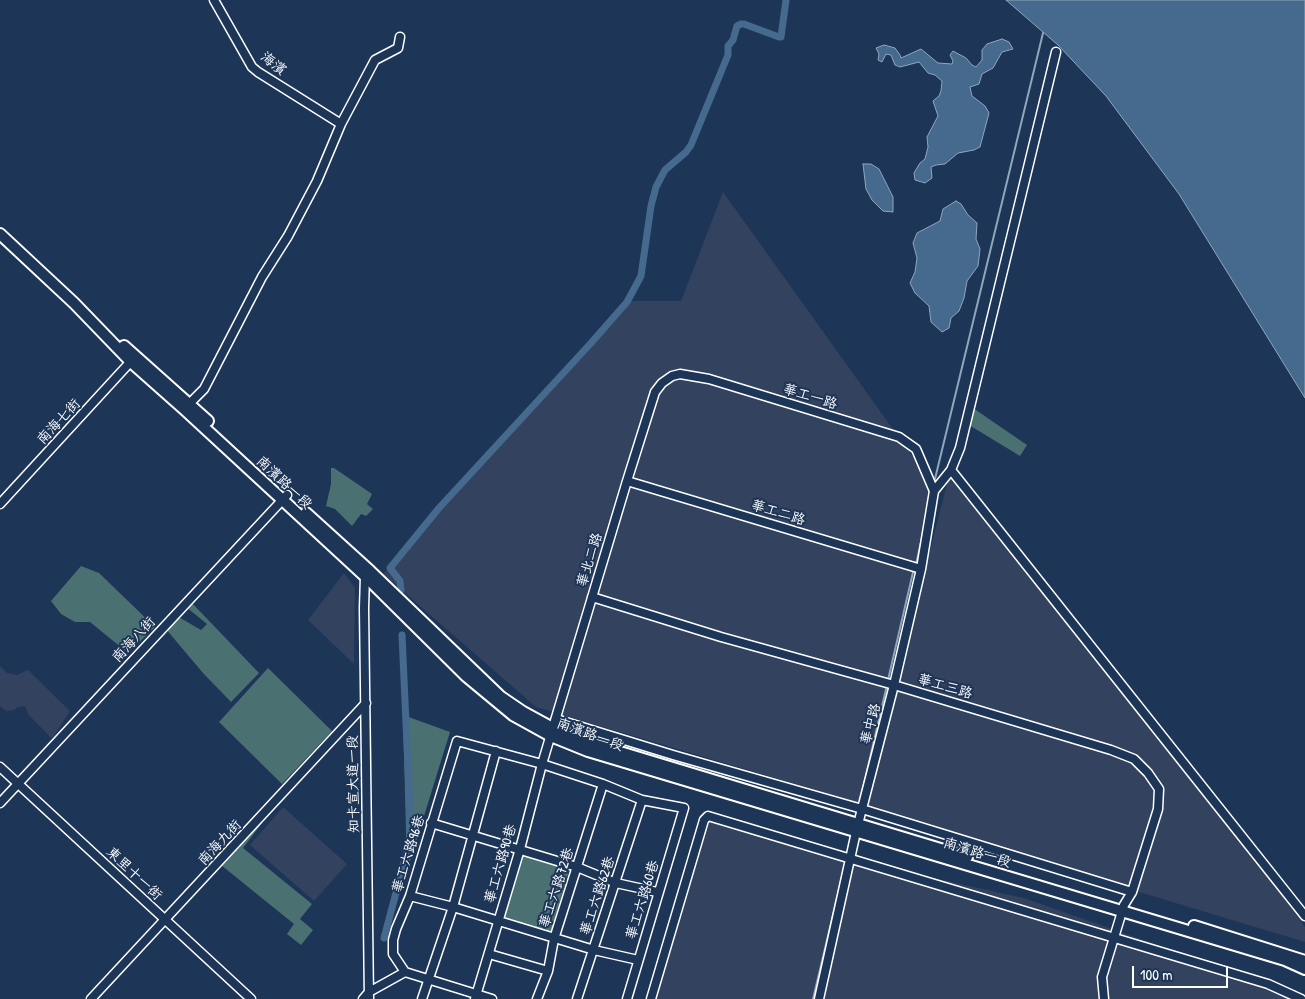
<!DOCTYPE html>
<html>
<head>
<meta charset="utf-8">
<style>
  body { margin:0 }
  #map { position:relative; width:1305px; height:999px; overflow:hidden; background:#1d3557; font-family:"Patrick Hand",sans-serif }
  canvas { display:block }
  .scale { position:absolute; left:1132px; top:966px; width:96px; height:22px; box-sizing:border-box; border:2px solid #fff; border-top:0; padding-left:6px; font-size:15px; line-height:18px; white-space:nowrap; color:#fff; -webkit-text-stroke:4px #1d3557; paint-order:stroke }
</style>
</head>
<body>
<div id="map">
<canvas width="1305" height="999"></canvas>
<div class="scale">100 m</div>
</div>
<script>
const g = document.querySelector('canvas').getContext('2d');
g.lineJoin = 'round';
function paint(path, color) { g.fillStyle = color; g.fill(path, 'evenodd'); }
const toPath = rows => new Path2D(rows.map(r => 'M' + r).join(''));
function stroke(path, color, width, dash) { g.strokeStyle = color; g.lineWidth = width; g.lineCap = dash ? 'butt' : 'round'; g.setLineDash(dash || []); g.stroke(path); }
function label(font, color, halo, rows, align = 'center') {
  g.font = font + ' "Patrick Hand","LXGW WenKai TC",sans-serif'; g.lineWidth = 4; g.setLineDash([]); g.textBaseline = 'middle'; g.strokeStyle = halo; g.fillStyle = color; for (const [text, x, y, turn = 0] of rows) {
    g.save(); g.translate(x, y); g.rotate((+turn || 0) * Math.PI / 180); g.textAlign = isNaN(turn) ? turn : align; if (halo) g.strokeText(text, 0, 0); g.fillText(text, 0, 0); g.restore();
  }
}
paint(toPath([
  [723,192,933,485,859,803,536,707,383,574,624,301,681,301],
  [949,476,953,476,1257,861,1305,927,1305,942,864,809],
  [344,573,355,588,354,664,308,620],
  [0,666,7,673,17,675,28,670,70,711,52,739,28,714,25,706,18,707,14,710,6,711,0,706],
  [283,807,347,864,314,901,250,845],
  [708,816,850,860,1024,898,1268,984,1301,999,651,999]
]), '#32425f');
paint(toPath([
  [973,408,1027,445,1020,456,969,425],
  [331,468,334,468,372,494,367,504,373,509,366,516,361,514,352,526,335,509,326,506,331,484],
  [81,566,99,573,155,627,128,653,90,622,75,622,61,614,51,601],
  [191,602,259,673,231,702,203,673,165,628,177,616,201,630,207,624,186,607],
  [268,668,332,731,282,784,219,722],
  [403,715,450,732,407,871],
  [258,820,262,823,243,848,312,904,300,919,313,930,301,945,287,934,294,924,221,865],
  [520,853,566,868,568,874,551,932,501,917]
]), '#4a7072');
const water = toPath([
  [1006,0,1305,0,1305,398,1179,194,1106,96,1058,45,1006,0],
  [1002,39,1009,42,1013,49,1002,52,993,68,982,74,979,84,970,87,972,96,985,106,989,113,980,147,974,150,958,153,945,164,936,165,931,167,932,178,925,183,915,180,914,173,920,163,925,159,928,147,927,137,938,116,933,101,939,96,941,91,942,81,935,75,928,73,919,62,900,67,895,65,891,55,886,54,882,62,878,60,879,54,876,48,884,45,895,48,900,55,901,58,921,49,938,63,952,64,953,61,950,55,953,51,966,58,972,65,976,67,982,60,982,50,987,44,1002,39],
  [863,164,871,164,879,169,893,197,893,212,883,211,872,200,866,189,863,164],
  [956,201,961,204,968,215,977,223,976,239,980,249,978,266,967,281,964,298,959,311,951,318,949,328,942,332,931,322,929,306,915,293,910,283,915,272,917,258,913,243,917,233,940,221,943,209,956,201]
]);
paint(water, '#466a8d');
stroke(water, '#90a6bb', 1);
stroke(toPath([
  [934,483,1043,33],
  [916,564,925,524],
  [888,680,914,568],
  [859,805,887,685],
  [855,819,858,809],
  [847,856,852,833],
  [813,999,846,860]
]), '#90a6bb', 2);
stroke(toPath([
  [401,590,400,581,390,568,439,508,591,343,627,302,641,276,651,206,656,187,665,170,686,152,691,145,728,55,728,46,733,40,737,26,741,24,744,24,779,37,781,37,786,0],
  [384,938,410,840,410,811,402,635]
]), '#466a8d', 7);
const minor = toPath([
  [214,0,252,67,258,72,341,124],
  [186,407,204,389,262,277,288,236,317,181,341,124,375,60,398,48,400,37],
  [951,470,1305,916],
  [627,481,921,569],
  [0,504,134,358],
  [366,574,365,576,364,608,369,999],
  [592,597,721,637,894,685,1111,750,1134,759,1148,773,1159,789,1158,809,1132,892,1124,905,1102,977,1104,999],
  [556,719,673,755,862,809,1132,892],
  [0,767,251,999],
  [0,803,287,495],
  [431,823,577,867,616,883,657,892],
  [410,896,453,907,594,950,638,960],
  [489,954,548,971],
  [405,972,393,954,393,940,396,929,410,896,457,741,542,764,603,784,642,800,684,808,627,999],
  [91,999,366,703],
  [363,999,369,992,405,972,492,999],
  [422,999,453,907,496,751],
  [475,999,520,849,542,764,627,481,655,392,662,383,672,376,680,374,709,379,899,437,916,449,934,491],
  [537,999,548,971,554,939,603,784],
  [577,999,642,800],
  [651,999,704,820,708,816,1268,984,1301,999],
  [819,999,856,832,894,685,921,569,934,491,951,470,960,448,1056,52]
]);
const major = toPath([
  [0,234,74,303,131,362,184,409,365,576,466,676,513,715,551,736,588,751,1285,960,1305,969],
  [124,346,208,421],
  [306,513,370,571,501,697,523,712,567,736,967,857],
  [1194,926,1305,961]
]);
stroke(minor, '#fff', 11);
stroke(major, '#fff', 14);
stroke(minor, '#1d3557', 8);
stroke(major, '#1d3557', 10);
label('14px', '#fff', '#1d3557', [
  ["海濱",273,64,38],
  ["華工一路",810,397,17],
  ["南海七街",59,422,-47],
  ["南濱路一段",284,483,43],
  ["華工二路",778,513,17],
  ["華北二路",590,560,-73],
  ["南海八街",134,640,-47],
  ["華工三路",945,687,16],
  ["華中路",871,724,-75],
  ["南濱路一段",590,735,20],
  ["知卡宣大道一段",354,784,-91],
  ["南海九街",220,843,-47],
  ["南濱路一段",977,853,17],
  ["華工六路96巷",409,854,-73],
  ["華工六路90巷",501,864,-74],
  ["東里十一街",134,874,43],
  ["華工六路72巷",557,888,-72],
  ["華工六路62巷",598,896,-72],
  ["華工六路60巷",643,900,-73]
]);
</script>
</body>
</html>
